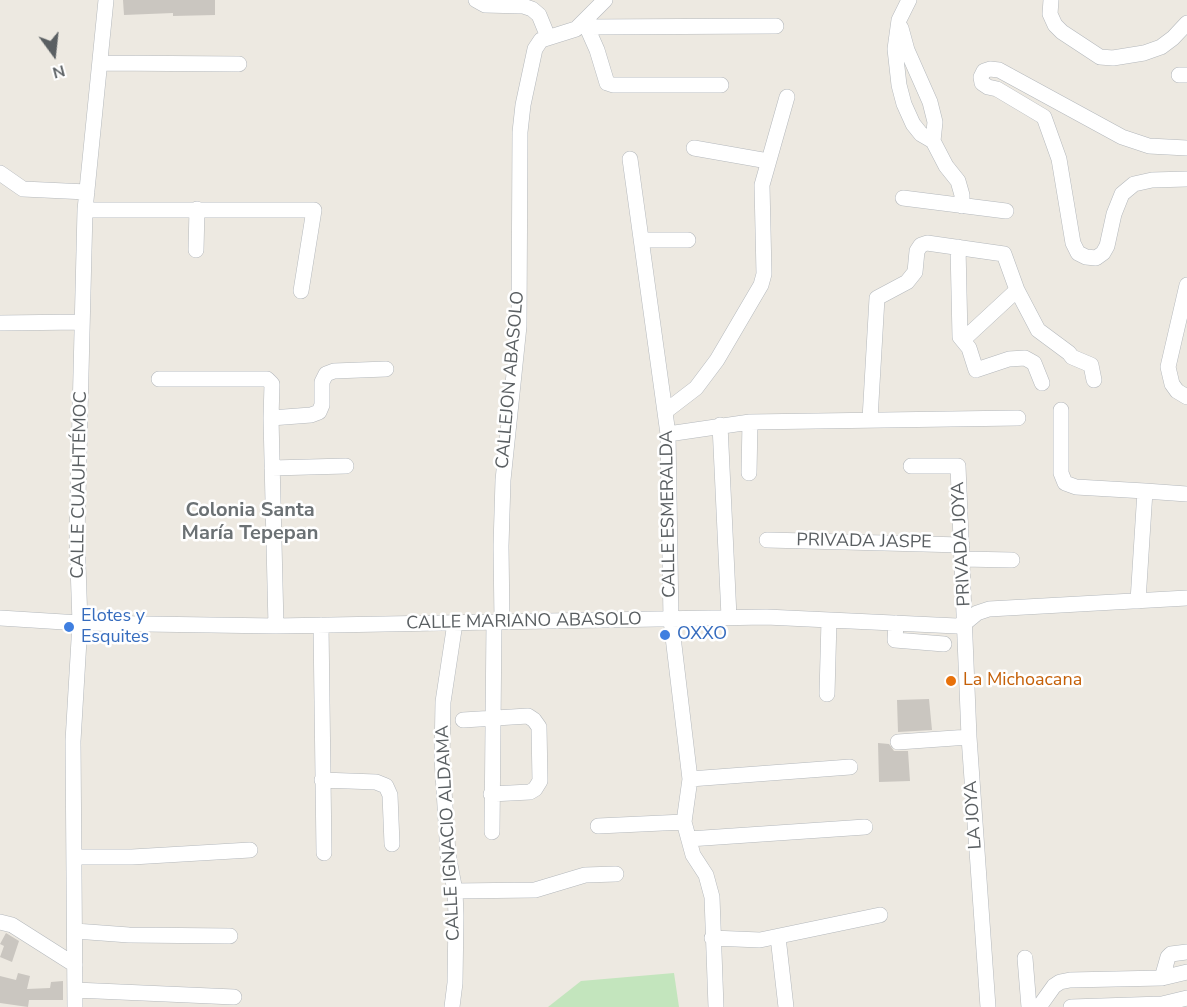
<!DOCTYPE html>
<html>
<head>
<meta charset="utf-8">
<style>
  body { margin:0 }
  #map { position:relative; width:1187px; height:1007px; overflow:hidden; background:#ede9e1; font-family:"Nunito Sans",sans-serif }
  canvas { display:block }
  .north { position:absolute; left:24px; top:24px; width:60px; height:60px; -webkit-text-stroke:4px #fff; paint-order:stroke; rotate:165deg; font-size:16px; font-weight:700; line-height:24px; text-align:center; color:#5a5f62 }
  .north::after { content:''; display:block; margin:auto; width:21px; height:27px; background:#5a5f62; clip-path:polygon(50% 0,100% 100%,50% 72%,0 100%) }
</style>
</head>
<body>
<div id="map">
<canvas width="1187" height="1007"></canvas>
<div class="north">N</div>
</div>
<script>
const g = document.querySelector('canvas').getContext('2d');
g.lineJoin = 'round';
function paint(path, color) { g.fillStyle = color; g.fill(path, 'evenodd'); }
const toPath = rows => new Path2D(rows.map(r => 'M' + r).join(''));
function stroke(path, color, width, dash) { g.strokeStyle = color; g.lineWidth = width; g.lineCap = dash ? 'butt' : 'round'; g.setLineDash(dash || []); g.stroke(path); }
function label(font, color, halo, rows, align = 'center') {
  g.font = font + ' "Nunito Sans",sans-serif'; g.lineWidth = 5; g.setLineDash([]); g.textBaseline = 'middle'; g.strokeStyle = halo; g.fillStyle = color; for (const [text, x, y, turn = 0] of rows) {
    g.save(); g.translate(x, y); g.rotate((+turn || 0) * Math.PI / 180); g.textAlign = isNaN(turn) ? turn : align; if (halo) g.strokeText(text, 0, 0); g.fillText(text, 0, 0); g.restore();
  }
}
paint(toPath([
  [674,973,679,1007,548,1007,581,981]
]), '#c3e5bd');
paint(toPath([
  [123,0,215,0,215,15,173,16,173,13,124,15],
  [929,699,932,730,898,732,897,700],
  [878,743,889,744,894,751,908,751,910,781,879,782],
  [6,933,19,941,12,962,0,957,4,946,0,944],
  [18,973,30,976,27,989,50,988,51,982,63,981,63,1000,29,1000,28,1007,0,1003,0,976,16,980]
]), '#cac6c0');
const minor = toPath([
  [476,0,485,5,523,6,532,9,539,15,548,37],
  [909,0,899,20,895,49,899,85,904,104,913,124,921,134,933,141,946,166,958,181,962,195,962,206],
  [1051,0,1050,14,1055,25,1062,32,1100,57,1113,58,1144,53,1161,47,1173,38,1187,23],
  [585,23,597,50,607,83,613,85,721,85],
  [587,27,776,26],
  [901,28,907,50,930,102,935,122,933,141],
  [100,63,239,64],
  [1179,75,1187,75],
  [694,148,768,161],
  [1187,148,1149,146,1122,137,999,70,990,69,984,71,981,77,982,83,988,87,997,89,1044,117,1059,159,1073,243,1078,253,1086,257,1096,258,1103,253,1107,246,1114,214,1122,194,1134,184,1152,180,1187,179],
  [630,159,668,434,671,620,690,779,684,822,693,855,706,875,712,897,716,1007],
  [0,173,23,189,87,192],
  [903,198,1006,211],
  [85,210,314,210,301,291],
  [641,240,688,240],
  [958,247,960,337,969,348,976,370,1009,359,1025,358,1034,363,1042,383],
  [196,250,197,209],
  [1187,285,1168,367,1172,384,1177,391,1187,397],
  [0,323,82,322],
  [963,340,1017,290],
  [159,379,267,379,272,384,271,418],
  [1061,410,1061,473,1065,483,1076,487,1145,491],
  [666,411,696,388,717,360,761,285,764,274,762,185,787,97],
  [870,419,877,298,907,282,915,272,917,251,921,245,927,243,1004,254,1017,290,1038,330,1069,353,1072,357,1091,365,1094,380],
  [720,425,729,617],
  [668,434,750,422,1018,418],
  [911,466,958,466,969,737,988,1007],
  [272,468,346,466],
  [749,473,750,422],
  [767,540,962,545],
  [962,559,1012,560],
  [1138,601,1145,491,1187,494],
  [0,618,80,623,276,626,766,617,957,626,965,623,977,613,989,609,1187,598],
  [502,622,501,546,503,480,519,326,520,132,523,105,535,49,541,40,576,29,605,0],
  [896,623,895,640,944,644],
  [321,625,324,853],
  [276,626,271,418,311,415,319,412,322,405,322,382,326,374,334,371,386,369],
  [827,694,829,620],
  [463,720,528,716,534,720,539,727,540,781,535,789,530,792,491,794],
  [898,742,969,737],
  [690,779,850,767],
  [322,780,376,782,386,786,390,795,392,844],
  [598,826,684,822],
  [492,832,494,622],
  [689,839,865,827],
  [74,857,132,857,250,850],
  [455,891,535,890,585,875,616,874],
  [0,922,12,925,75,965],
  [75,931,129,935,230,936],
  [778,937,786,1007],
  [712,938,760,940,880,915],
  [1025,958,1029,1007],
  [1162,978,1187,972],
  [75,990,234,997],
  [75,1007,73,741,80,623,77,536,85,210,106,0],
  [452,1007,455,983,456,916,455,891,448,854,442,758,443,702,455,623],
  [1039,1007,1054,986,1060,982,1070,980,1162,978,1168,957,1171,954,1187,952],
  [1071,1007,1162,1004,1187,998]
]);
stroke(minor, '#b4b8bc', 16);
stroke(minor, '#fff', 15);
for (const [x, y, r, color] of [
  [69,627,6,"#3f7fe0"],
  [665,635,6,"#3f7fe0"],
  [951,681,6,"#e8710a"]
]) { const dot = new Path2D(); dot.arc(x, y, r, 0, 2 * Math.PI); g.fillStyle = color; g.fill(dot); stroke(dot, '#fff', 2); }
label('18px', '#5a5f62', '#fff', [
  ["CALLEJON ABASOLO",511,380,-85],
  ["CALLE CUAUHTÉMOC",80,485,-89],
  ["CALLE ESMERALDA",669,514,-91],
  ["PRIVADA JASPE",864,542,1],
  ["PRIVADA JOYA",962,544,-93],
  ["CALLE MARIANO ABASOLO",524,622,-1],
  ["LA JOYA",974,815,-94],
  ["CALLE IGNACIO ALDAMA",449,833,-93]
]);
label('18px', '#366cbe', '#fff', [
  ["Elotes y",81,617],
  ["Esquites",81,638],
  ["OXXO",677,635]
], 'left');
label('18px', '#c56008', '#fff', [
  ["La Michoacana",963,681]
], 'left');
label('bold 20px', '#6b7174', '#fff', [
  ["Colonia Santa",250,511],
  ["María Tepepan",250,534]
]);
</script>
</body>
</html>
